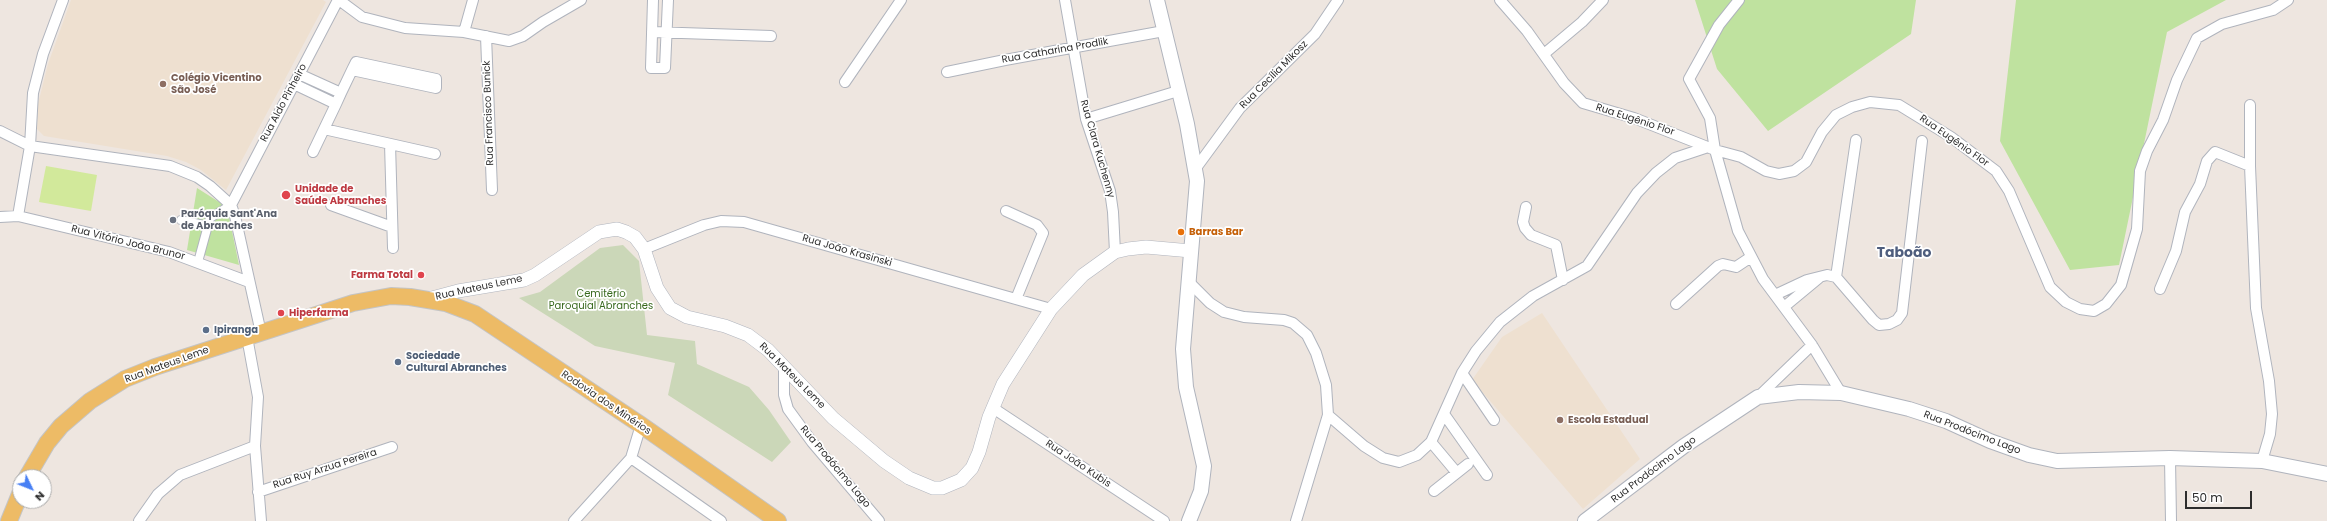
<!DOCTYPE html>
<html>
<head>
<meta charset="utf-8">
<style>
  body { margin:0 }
  #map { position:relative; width:2327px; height:521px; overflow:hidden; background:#eee6e0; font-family:Poppins,sans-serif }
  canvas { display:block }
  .north { position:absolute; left:12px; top:469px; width:40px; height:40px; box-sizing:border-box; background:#fff; border:1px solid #ababab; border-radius:50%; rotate:133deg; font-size:11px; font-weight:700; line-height:16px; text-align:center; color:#2d2d2d }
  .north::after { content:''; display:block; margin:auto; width:14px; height:18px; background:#477ff4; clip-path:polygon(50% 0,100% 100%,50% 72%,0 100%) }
  .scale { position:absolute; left:2185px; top:491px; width:67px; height:18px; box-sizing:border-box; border:2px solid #2d2d2d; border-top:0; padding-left:5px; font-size:12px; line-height:14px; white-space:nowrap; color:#2d2d2d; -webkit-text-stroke:3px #fff; paint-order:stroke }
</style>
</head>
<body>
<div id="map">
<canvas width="2327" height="521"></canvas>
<div class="north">N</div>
<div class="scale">50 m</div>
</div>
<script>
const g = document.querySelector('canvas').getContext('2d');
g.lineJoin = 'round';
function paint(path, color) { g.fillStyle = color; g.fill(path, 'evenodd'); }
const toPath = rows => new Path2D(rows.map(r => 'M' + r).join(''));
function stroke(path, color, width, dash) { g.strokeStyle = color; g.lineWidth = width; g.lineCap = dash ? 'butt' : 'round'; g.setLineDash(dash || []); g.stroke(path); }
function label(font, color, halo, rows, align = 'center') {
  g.font = font + ' Poppins,sans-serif'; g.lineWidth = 3.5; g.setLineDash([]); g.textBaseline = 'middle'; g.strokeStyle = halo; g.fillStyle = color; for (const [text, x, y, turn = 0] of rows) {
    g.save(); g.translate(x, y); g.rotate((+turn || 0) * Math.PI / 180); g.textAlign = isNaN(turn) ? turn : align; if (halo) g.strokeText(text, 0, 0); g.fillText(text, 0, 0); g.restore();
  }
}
paint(toPath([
  [71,0,323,0,326,2,226,190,201,170,186,162,167,156,44,136,37,129,38,104,48,64],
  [1542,313,1640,459,1583,509,1472,380,1502,337]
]), '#eee0d0');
paint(toPath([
  [1695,0,1916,0,1911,34,1768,131,1717,69],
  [2016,0,2226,0,2167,32,2119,265,2070,270,2000,141],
  [197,188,227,207,239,265,187,250]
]), '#bfe29f');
paint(toPath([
  [623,245,639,261,647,335,695,341,697,364,749,387,769,410,791,442,772,462,668,395,675,363,595,346,519,298,540,292,600,248]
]), '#cbd7b8');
paint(toPath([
  [46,166,97,175,91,211,39,202]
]), '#d2e99b');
const pedestrian = toPath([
  [181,220,208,226],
  [198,262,210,218,231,205]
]);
const minor = toPath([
  [339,0,362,17,405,28,464,32,509,41,523,36,543,22,581,0],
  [653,0,651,68,665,68,668,0],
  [1065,0,1086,119,1110,191,1113,212,1115,252],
  [1500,0,1527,31,1564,83,1583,103,1634,118,1715,150,1741,157,1766,171,1779,174,1794,171,1806,162,1822,132,1836,115,1852,107,1870,102,1899,105,1951,137,1996,171,2009,191,2050,287,2066,302,2080,309,2094,311,2106,304,2121,285,2137,229,2140,171,2147,151,2163,120,2177,80,2197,38,2222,24,2273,10,2288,0],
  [1739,0,1719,25,1689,79,1710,118,1715,150,1738,231,1763,279,1812,345,1841,393],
  [464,32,473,0],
  [652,32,771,36],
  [486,36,492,190],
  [1544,54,1582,22,1603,0],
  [947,72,1005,60,1164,31],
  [299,74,341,93],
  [845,82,901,0],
  [294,84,336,104],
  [2250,105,2250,166,2256,308,2269,381,2272,414,2270,434,2262,461],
  [1086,119,1178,91],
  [324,129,435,154],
  [0,131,30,146,170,166,197,177,210,186,231,205,235,216,261,333],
  [390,144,393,248],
  [313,152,336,104,341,93,352,70,356,62,436,79,436,88,352,70],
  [1196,168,1240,108,1315,34,1338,0],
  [231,205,338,0],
  [331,205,392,227],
  [1526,207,1523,222,1525,228,1531,235,1556,245,1563,280],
  [1006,211,1037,225,1043,233,1016,299],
  [18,216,30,146,33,93,43,54,63,0],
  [0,217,18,216,169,252,249,282],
  [644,249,704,225,721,221,744,222,1051,309],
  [1836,277,1856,140],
  [1187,280,1210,303,1224,312,1244,317,1284,320,1293,323,1307,335,1316,353,1326,385,1328,415,1364,446,1383,458,1399,462,1417,455,1431,442,1462,373,1476,351,1500,322,1533,296,1587,266,1637,193,1656,173,1675,158,1708,147],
  [2160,289,2176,251,2185,212,2200,184,2207,161,2215,152,2250,166],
  [1775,295,1807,280,1827,275,1836,277,1873,320,1879,325,1889,324,1897,320,1902,313,1922,141],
  [1676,304,1718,266,1723,264,1736,267,1751,257],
  [1784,307,1819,278],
  [247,337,258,397,255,446,261,521],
  [784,366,784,395,788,409,812,442,879,521],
  [1462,373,1494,420],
  [1758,397,1812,345],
  [993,408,1164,521],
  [1444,414,1487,475],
  [1431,442,1457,473],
  [631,458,721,521],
  [2170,458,2171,521],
  [1434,491,1468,464],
  [258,492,392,447],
  [139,521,158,494,180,475,255,446],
  [574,521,631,458,641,425],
  [1296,521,1328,415]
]);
const tertiary = toPath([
  [428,299,458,291,524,280,535,275,599,232,617,229,626,232,635,237,644,249,657,288,670,308,687,317,725,326,748,335,768,350,833,418,884,461,909,478,933,488,942,488,961,480,972,468,979,452,989,417,1003,384,1051,309,1083,275,1115,252,1128,249,1146,247,1191,251]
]);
const secondary = toPath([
  [1157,0,1187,124,1197,181,1183,349,1186,387,1204,466,1201,491,1189,521],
  [1585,521,1684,446,1758,397,1799,392,1841,393,1909,409,1946,421,1990,441,2029,455,2057,461,2170,458,2262,461,2327,474]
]);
const primary = toPath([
  [27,477,47,443,61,426,90,401,125,379,155,367,353,303,391,296,410,297,446,303,475,314,641,425,778,521],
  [9,521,20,494]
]);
stroke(pedestrian, '#b0b4bd', 10);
stroke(minor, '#b0b4bd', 12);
stroke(tertiary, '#b0b4bd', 14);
stroke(secondary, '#b0b4bd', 16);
stroke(primary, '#c4c4c4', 18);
stroke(pedestrian, '#fff', 8);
stroke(minor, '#fff', 10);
stroke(tertiary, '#fff', 13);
stroke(secondary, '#fff', 14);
stroke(primary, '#edbb66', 16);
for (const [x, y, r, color] of [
  [163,84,4,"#8d6e63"],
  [286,195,5,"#e0444e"],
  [173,220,4,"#6b7280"],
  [1181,232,4,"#e8710a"],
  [421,275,4,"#e0444e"],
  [281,313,4,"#e0444e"],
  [206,330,4,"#5c6f8a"],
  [398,362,4,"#5c6f8a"],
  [1560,420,4,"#8d6e63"]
]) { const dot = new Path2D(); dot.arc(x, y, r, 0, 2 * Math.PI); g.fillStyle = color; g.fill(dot); stroke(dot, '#fff', 1.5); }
label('10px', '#2d2d2d', '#fff', [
  ["Rua Catharina Prodlik",1055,51,-10],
  ["Rua Cecília Mikosz",1274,75,-45],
  ["Rua Aldo Pinheiro",284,103,-62],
  ["Rua Francisco Bunick",489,113,-92],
  ["Rua Eugênio Flor",1635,120,18],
  ["Rua Eugênio Flor",1954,141,35],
  ["Rua Clara Kuchenny",1097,149,74],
  ["Rua Vitório João Brunor",128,243,14],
  ["Rua João Krasinski",847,251,16],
  ["Rua Mateus Leme",479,288,-12],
  ["Rua Mateus Leme",167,365,-20],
  ["Rua Mateus Leme",792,376,45],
  ["Rodovia dos Minérios",606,403,34],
  ["Rua Prodócimo Lago",1972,433,21],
  ["Rua João Kubis",1078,464,34],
  ["Rua Prodócimo Lago",835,467,50],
  ["Rua Ruy Arzua Pereira",325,469,-18],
  ["Rua Prodócimo Lago",1654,470,-37]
]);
label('bold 10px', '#785e54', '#fff', [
  ["Colégio Vicentino",171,78],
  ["São José",171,90],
  ["Escola Estadual",1568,420]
], 'left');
label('bold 10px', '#be3a42', '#fff', [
  ["Unidade de",295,189],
  ["Saúde Abranches",295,201],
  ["Farma Total",413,275,"right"],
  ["Hiperfarma",289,313]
], 'left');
label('bold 10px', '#5b616d', '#fff', [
  ["Paróquia Sant'Ana",181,214],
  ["de Abranches",181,226]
], 'left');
label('bold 10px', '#c56008', '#fff', [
  ["Barras Bar",1189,232]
], 'left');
label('10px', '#38691e', '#fff', [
  ["Cemitério",601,294],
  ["Paroquial Abranches",601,306]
]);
label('bold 10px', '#4e5e75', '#fff', [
  ["Ipiranga",214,330],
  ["Sociedade",406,356],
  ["Cultural Abranches",406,368]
], 'left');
label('bold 14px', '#4e5d7d', '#fff', [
  ["Taboão",1904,253]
]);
</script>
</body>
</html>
